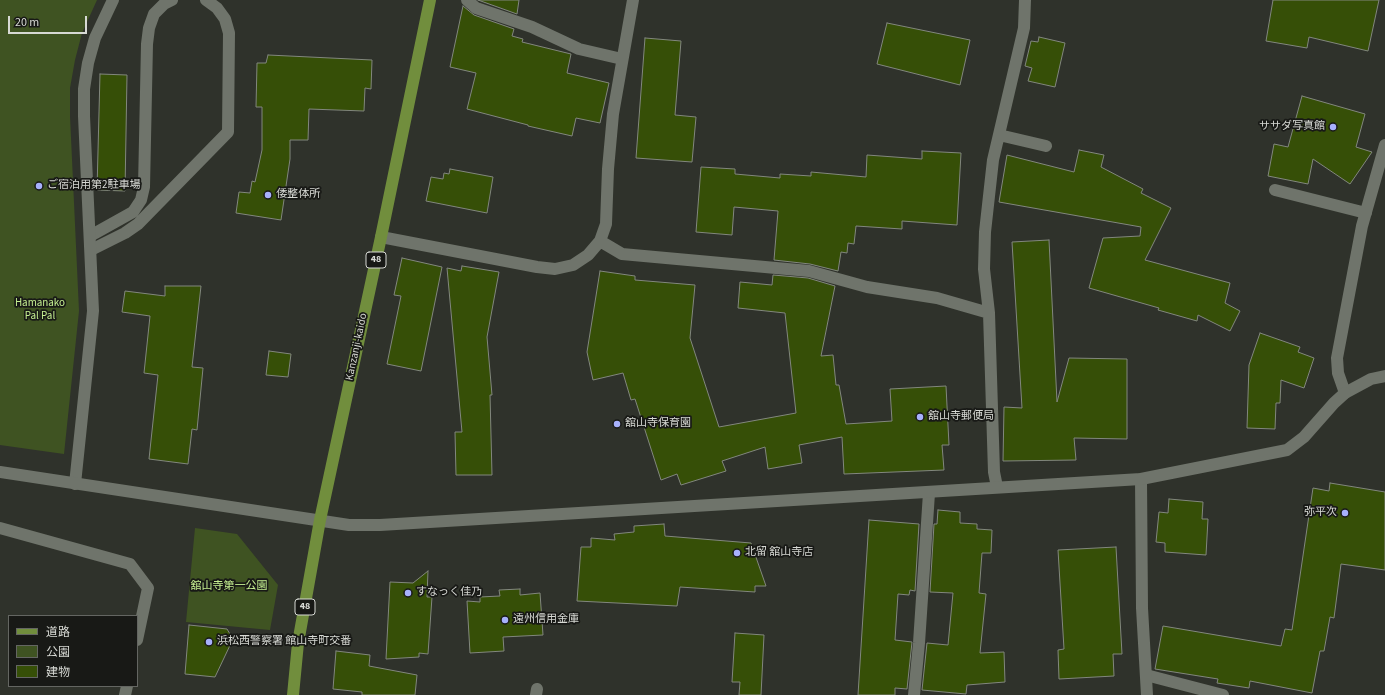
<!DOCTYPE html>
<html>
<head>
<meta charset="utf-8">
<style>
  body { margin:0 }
  #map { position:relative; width:1385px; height:695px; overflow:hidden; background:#2f322b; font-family:"Source Sans 3","Noto Sans JP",sans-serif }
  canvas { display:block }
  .legend { position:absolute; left:8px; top:615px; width:130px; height:72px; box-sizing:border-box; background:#181916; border:1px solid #646662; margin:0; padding:5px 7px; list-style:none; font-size:12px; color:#d7d9d4 }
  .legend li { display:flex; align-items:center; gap:8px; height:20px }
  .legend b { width:20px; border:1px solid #646662 }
  .scale { position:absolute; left:8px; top:16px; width:79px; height:18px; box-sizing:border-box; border:2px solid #d7d9d4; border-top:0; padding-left:5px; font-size:12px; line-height:14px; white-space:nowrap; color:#d7d9d4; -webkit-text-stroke:3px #181916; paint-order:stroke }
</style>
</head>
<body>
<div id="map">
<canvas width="1385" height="695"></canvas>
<ul class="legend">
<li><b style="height:5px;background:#718e3d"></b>道路</li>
<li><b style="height:11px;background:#3f5322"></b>公園</li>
<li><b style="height:11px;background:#364f07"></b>建物</li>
</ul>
<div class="scale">20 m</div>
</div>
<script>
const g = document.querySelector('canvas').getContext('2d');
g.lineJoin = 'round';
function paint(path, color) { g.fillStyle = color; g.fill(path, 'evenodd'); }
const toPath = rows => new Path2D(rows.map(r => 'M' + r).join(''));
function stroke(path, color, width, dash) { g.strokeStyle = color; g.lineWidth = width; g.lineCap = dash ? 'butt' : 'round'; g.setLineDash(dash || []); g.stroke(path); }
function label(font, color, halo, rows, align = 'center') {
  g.font = font + ' "Source Sans 3","Noto Sans JP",sans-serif'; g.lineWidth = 3.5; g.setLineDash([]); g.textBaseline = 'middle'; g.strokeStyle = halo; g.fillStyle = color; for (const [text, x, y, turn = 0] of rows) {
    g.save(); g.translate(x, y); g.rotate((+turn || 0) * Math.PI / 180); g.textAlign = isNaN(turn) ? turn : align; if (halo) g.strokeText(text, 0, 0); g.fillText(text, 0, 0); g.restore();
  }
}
paint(toPath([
  [0,0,97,0,82,33,75,60,70,88,70,116,79,311,64,454,0,445],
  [195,528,237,534,278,585,270,630,186,622]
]), '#3f5322');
const building = toPath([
  [478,0,519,0,517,14,478,0],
  [1273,0,1379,0,1368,51,1309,37,1307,48,1266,41,1273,0],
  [463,6,474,15,514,29,512,36,523,39,522,42,571,54,567,73,609,83,600,123,576,118,572,136,528,126,528,125,467,109,476,73,450,67,463,6],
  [887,23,970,40,960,85,877,64,887,23],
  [1039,37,1065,43,1055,87,1028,81,1032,68,1025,66,1031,41,1038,42,1039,37],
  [645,38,681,41,675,115,696,117,692,162,636,158,645,38],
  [268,55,372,60,371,89,365,88,364,111,309,109,308,140,290,140,290,159,281,220,236,213,239,192,250,193,252,181,255,182,262,150,262,107,256,107,257,63,266,63,268,55],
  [100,74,127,75,125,191,97,190,100,74],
  [1302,96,1365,114,1356,147,1372,152,1350,184,1313,159,1308,184,1268,176,1274,144,1288,147,1302,96],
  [1079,150,1104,155,1101,167,1143,189,1141,193,1171,208,1145,260,1230,283,1225,303,1240,311,1230,331,1198,315,1197,321,1158,310,1159,308,1089,288,1103,238,1140,236,1141,227,999,202,1007,155,1074,172,1079,150],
  [922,151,961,153,957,225,902,221,902,229,856,226,854,244,848,243,847,253,841,252,838,271,810,264,774,260,778,211,734,207,732,235,696,232,701,167,735,169,735,174,780,178,780,174,811,176,811,172,866,177,867,155,922,159,922,151],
  [450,169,493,177,487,213,426,201,431,177,443,179,444,173,449,174,450,169],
  [1049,240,1057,402,1069,358,1127,359,1127,439,1074,438,1076,460,1003,461,1004,407,1022,408,1012,242,1049,240],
  [402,258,442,267,421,371,387,364,401,296,394,295,402,258],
  [462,266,499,272,487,337,492,395,490,395,492,475,456,475,455,432,462,432,447,268,461,271,462,266],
  [600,271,635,276,635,280,695,285,690,338,719,427,796,413,785,313,738,308,740,282,772,285,773,275,808,278,835,286,821,356,833,355,836,385,839,385,846,424,892,421,890,389,946,386,949,445,942,445,944,470,844,474,842,437,799,445,802,463,768,469,765,447,722,461,726,471,681,485,677,474,661,480,635,399,631,400,623,373,593,380,587,352,600,271],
  [165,286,201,286,192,367,203,368,197,430,192,429,188,464,149,459,158,375,144,373,150,316,122,312,125,291,165,296,165,286],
  [1260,333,1300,347,1298,352,1314,358,1304,388,1281,380,1280,403,1276,403,1275,429,1247,428,1249,365,1260,333],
  [269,351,291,354,288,377,266,375,269,351],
  [1330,483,1385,492,1385,570,1341,564,1334,618,1330,617,1324,651,1320,651,1312,693,1250,681,1249,688,1217,683,1218,679,1155,669,1163,626,1281,646,1285,629,1292,630,1313,488,1329,491,1330,483],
  [1169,499,1203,502,1202,519,1208,519,1206,555,1165,552,1165,543,1156,542,1159,512,1168,513,1169,499],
  [938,510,960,512,960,523,977,524,977,529,992,530,991,553,982,553,979,593,986,594,980,653,1004,652,1005,682,967,685,966,694,922,690,927,643,948,645,953,593,930,592,934,524,937,524,938,510],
  [869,520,919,524,915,591,910,590,909,595,898,594,895,640,912,642,907,689,895,688,895,695,858,695,869,520],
  [664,524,665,536,751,543,766,586,755,586,755,592,680,587,677,606,577,601,581,547,591,547,591,538,615,540,614,534,634,532,634,526,664,524],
  [1116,547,1122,654,1113,654,1114,676,1059,679,1058,650,1064,649,1058,550,1116,547],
  [428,571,427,597,432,597,428,654,419,653,419,657,386,659,390,582,413,583,428,571],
  [520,589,520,595,540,593,543,635,503,637,504,651,470,653,467,601,480,602,480,597,500,596,499,590,520,589],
  [189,625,227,629,233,639,215,677,185,674,189,625],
  [735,633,764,635,761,695,739,695,740,682,732,682,735,633],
  [336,651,370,655,369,666,417,675,415,695,362,695,362,692,333,689,336,651]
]);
paint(building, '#364f07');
stroke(building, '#82877e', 1);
stroke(toPath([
  [90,236,133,212,141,200,144,187,147,44,149,28,154,14,164,4,172,0],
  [91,250,125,233,138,224,228,132,229,33,225,19,217,8,206,0],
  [0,528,130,564,148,588,137,640],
  [1146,675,1223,695],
  [125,695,127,686],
  [536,695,537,689]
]), '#6f746b', 12);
stroke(toPath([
  [467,0,476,8,532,27,579,49,622,59],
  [999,135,1046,146],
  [1385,145,1362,226,1337,358,1338,373,1345,393,1371,379,1385,376],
  [1275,190,1366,213],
  [381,237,537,267,555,269,573,265,588,255,600,241,606,224,608,169,613,114,633,0],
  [600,241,622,254,809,271,867,287,937,298,989,313],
  [1141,479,1142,608,1147,695],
  [75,484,93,311,84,116,84,89,88,63,95,38,113,0],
  [997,487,994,472,989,313,984,269,985,232,993,160,1024,28,1025,0],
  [914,695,919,643,929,493]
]), '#6f746b', 12);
stroke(toPath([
  [0,472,349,525,380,525,1141,479,1287,450,1304,437,1334,403,1345,393]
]), '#6f746b', 12);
stroke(toPath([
  [293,695,298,643,320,520,381,237,430,0]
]), '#718e3d', 12);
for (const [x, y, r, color] of [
  [1333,127,4,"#a7b1fc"],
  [39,186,4,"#a7b1fc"],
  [268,195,4,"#a7b1fc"],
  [920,417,4,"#a7b1fc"],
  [617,424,4,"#a7b1fc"],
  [1345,513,4,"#a7b1fc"],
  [737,553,4,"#a7b1fc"],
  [408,593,4,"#a7b1fc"],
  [505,620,4,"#a7b1fc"],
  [209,642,4,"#a7b1fc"]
]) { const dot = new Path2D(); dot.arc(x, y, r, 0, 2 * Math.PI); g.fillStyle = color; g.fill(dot); stroke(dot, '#181916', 1.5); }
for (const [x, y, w] of [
  [376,260,20],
  [305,607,20]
]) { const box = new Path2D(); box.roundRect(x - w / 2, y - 8, w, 16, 3); g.fillStyle = '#181916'; g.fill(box); stroke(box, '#d7d9d4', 1); }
label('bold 10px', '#d7d9d4', null, [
  ["48",376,260],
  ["48",305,607]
]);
label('11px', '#d7d9d4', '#181916', [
  ["ササダ写真館",1325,127,"right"],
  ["ご宿泊用第2駐車場",47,186],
  ["倭整体所",276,195],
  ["舘山寺郵便局",928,417],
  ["舘山寺保育園",625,424],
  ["弥平次",1337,513,"right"],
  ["北留 舘山寺店",745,553],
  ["すなっく佳乃",416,593],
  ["遠州信用金庫",513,620],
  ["浜松西警察署 館山寺町交番",217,642]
], 'left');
label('11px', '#c5ef91', '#181916', [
  ["Hamanako",40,304],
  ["Pal Pal",40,317],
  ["舘山寺第一公園",229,587]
]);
label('11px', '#d7d9d4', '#181916', [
  ["Kanzanji-kaido",357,347,-78]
]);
</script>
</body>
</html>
